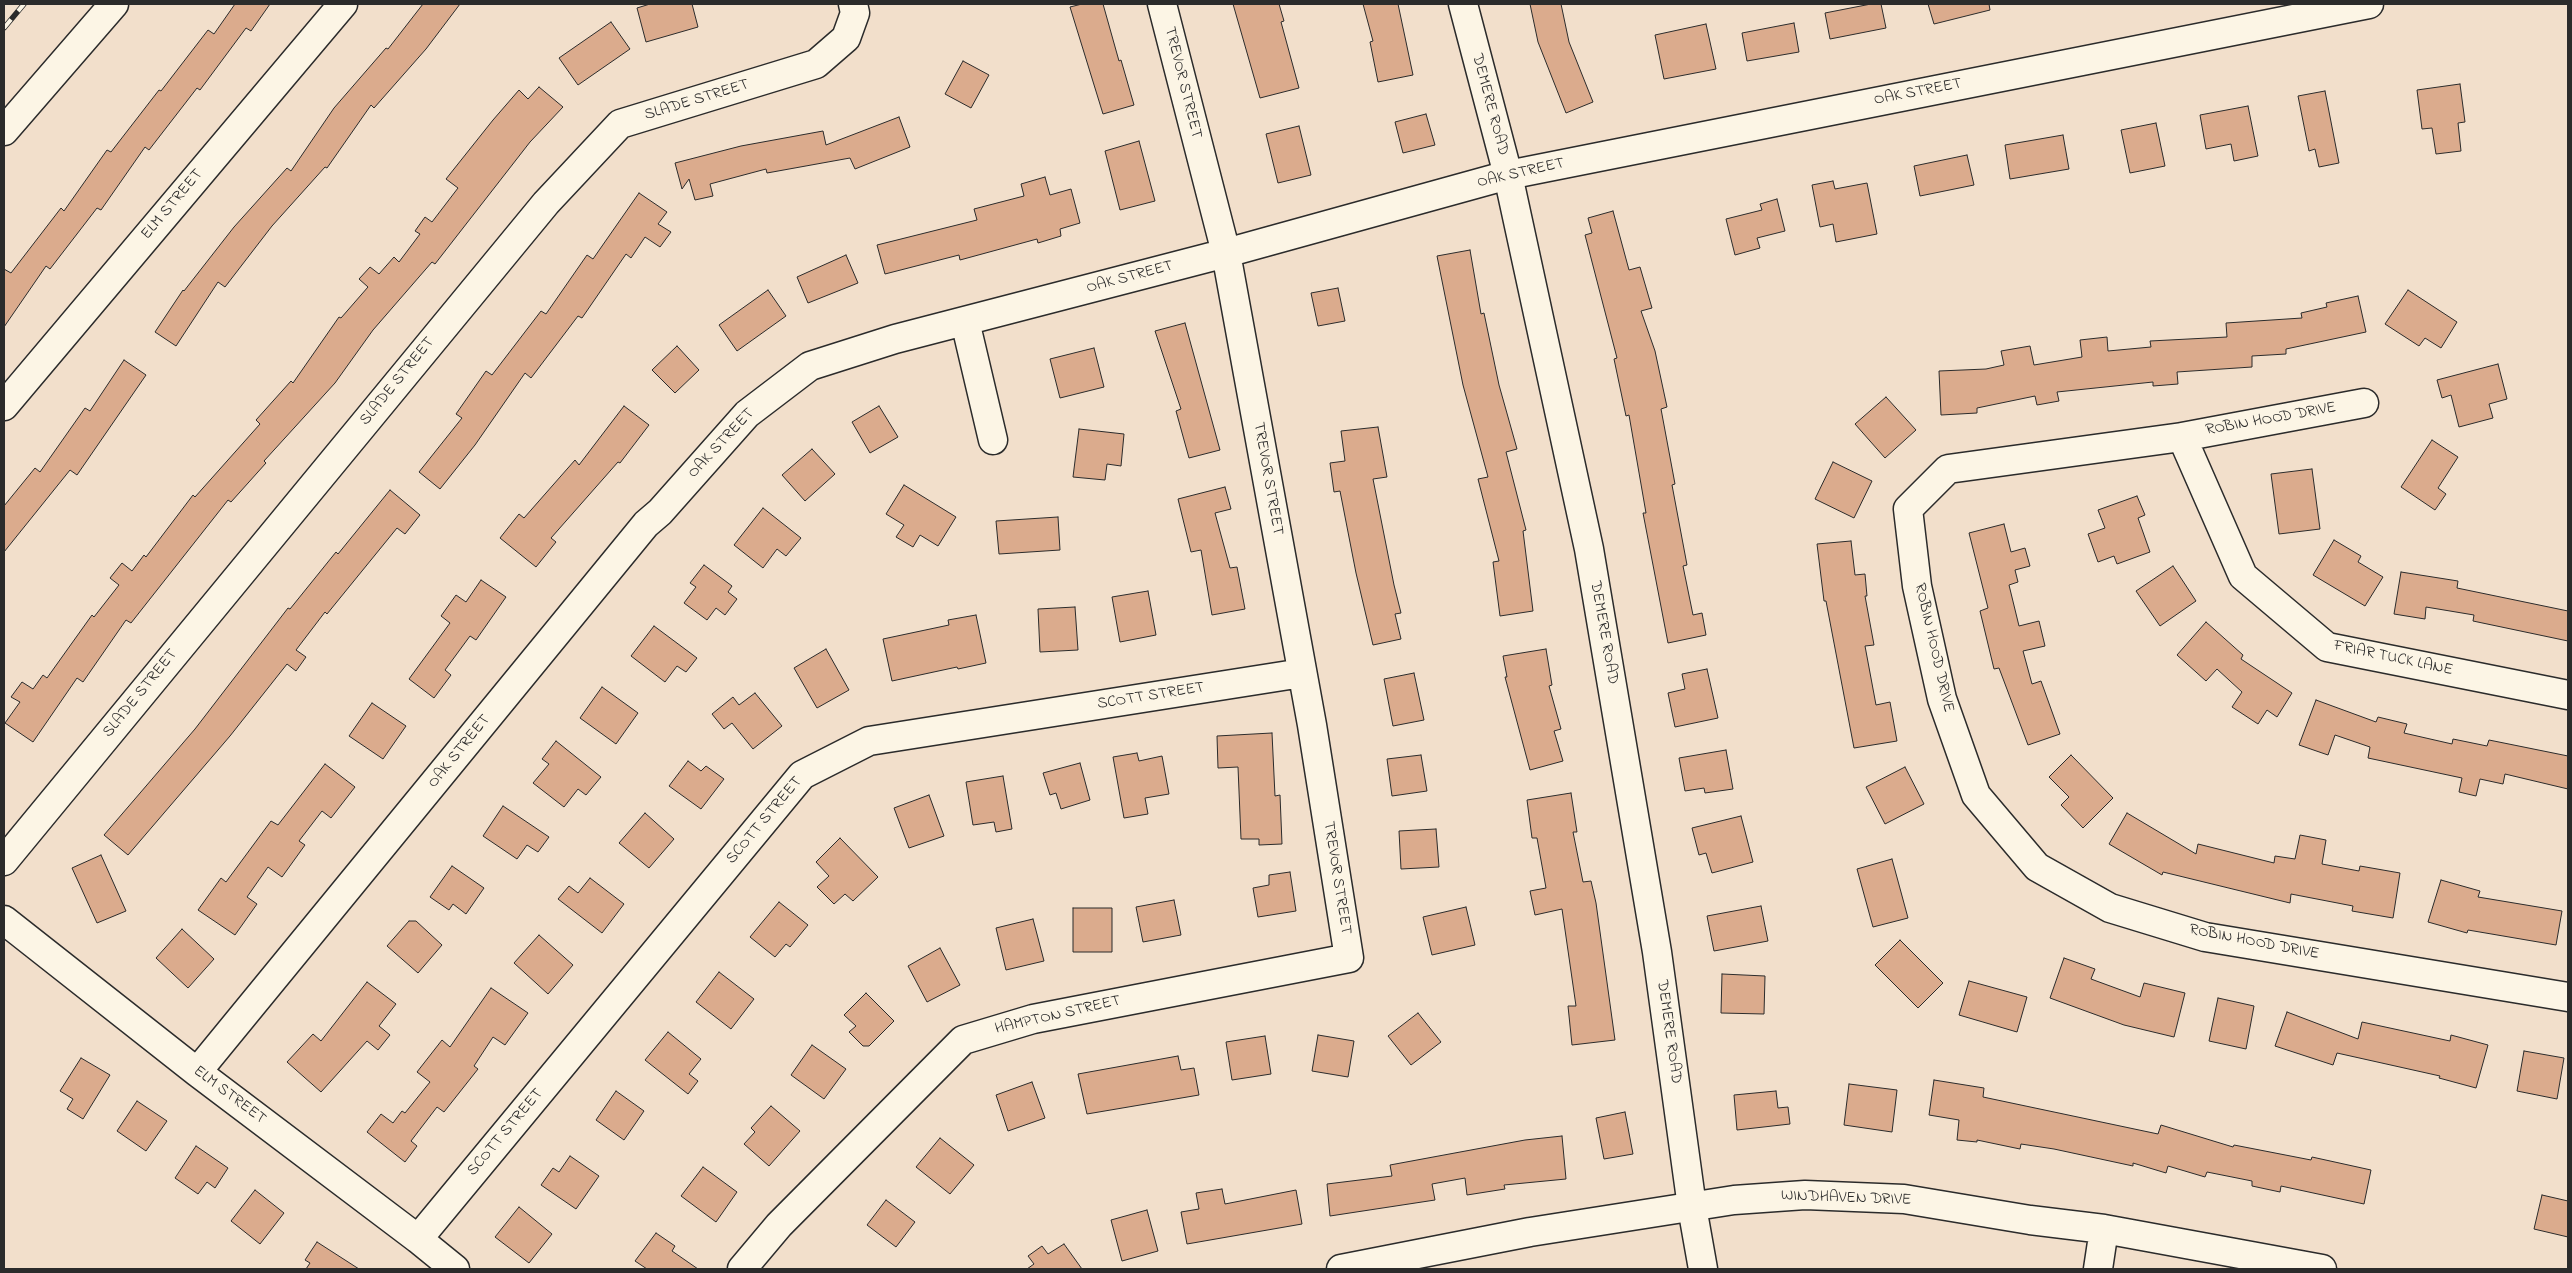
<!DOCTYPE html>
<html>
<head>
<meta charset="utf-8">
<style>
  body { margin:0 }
  #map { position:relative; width:2572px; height:1273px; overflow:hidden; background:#f2dfcb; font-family:"Indie Flower",sans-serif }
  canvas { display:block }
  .frame { position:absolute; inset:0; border:5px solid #2b2b2b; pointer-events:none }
</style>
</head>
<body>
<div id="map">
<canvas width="2572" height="1273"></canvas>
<div class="frame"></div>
</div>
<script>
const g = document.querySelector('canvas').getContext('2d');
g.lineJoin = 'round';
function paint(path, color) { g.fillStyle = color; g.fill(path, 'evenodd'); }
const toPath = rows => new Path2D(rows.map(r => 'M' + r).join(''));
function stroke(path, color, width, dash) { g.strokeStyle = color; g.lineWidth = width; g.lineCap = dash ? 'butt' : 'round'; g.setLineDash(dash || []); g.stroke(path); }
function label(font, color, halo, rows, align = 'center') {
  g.font = font + ' "Indie Flower",sans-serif'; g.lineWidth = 4; g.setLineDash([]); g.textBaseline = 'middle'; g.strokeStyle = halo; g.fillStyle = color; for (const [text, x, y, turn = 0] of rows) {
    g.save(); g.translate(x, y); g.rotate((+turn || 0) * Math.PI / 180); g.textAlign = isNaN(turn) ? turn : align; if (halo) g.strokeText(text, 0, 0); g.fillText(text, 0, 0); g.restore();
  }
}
const building = toPath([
  [235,4,270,4,251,31,246,28,200,90,197,88,149,150,145,147,101,210,97,208,50,269,46,266,4,327,4,269,11,273,61,208,64,211,107,150,111,152,159,90,161,91,208,30,214,34,235,4],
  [423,4,460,4,426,49,374,108,371,105,327,168,325,167,272,226,225,287,218,282,176,346,155,332,183,290,184,291,234,227,287,168,291,171,334,108,386,48,388,49,423,4],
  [650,4,692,4,698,27,646,42,637,8,650,4],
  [1082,4,1103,4,1119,61,1121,60,1134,105,1103,114,1070,7,1082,4],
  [1233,4,1279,4,1284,21,1281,22,1299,88,1260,98,1233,4],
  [1363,4,1398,4,1413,75,1378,82,1370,42,1373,41,1363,4],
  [1530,4,1561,4,1569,42,1593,102,1566,113,1538,42,1530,4],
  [1871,4,1881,4,1886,28,1830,39,1825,13,1871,4],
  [1928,4,1989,4,1990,10,1934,24,1928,4],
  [611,22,630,49,578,85,559,58,611,22],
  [1794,23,1799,52,1747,61,1742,33,1794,23],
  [1706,24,1716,69,1664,79,1655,35,1706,24],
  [963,61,989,75,971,108,945,94,963,61],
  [2460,84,2465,122,2458,123,2461,151,2436,154,2432,128,2422,129,2417,90,2460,84],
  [539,87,563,107,530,142,435,264,432,262,373,330,335,383,264,461,266,463,231,502,228,500,131,623,126,620,83,682,77,678,33,742,5,723,20,702,11,697,22,682,33,689,43,675,47,678,92,615,94,617,119,585,110,578,122,563,132,571,144,555,146,557,193,495,195,497,260,424,256,420,291,381,293,383,339,317,341,318,368,287,359,279,370,267,379,274,394,257,399,262,420,234,415,231,425,217,432,222,458,188,446,179,493,120,519,90,528,99,539,87],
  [2325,91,2339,163,2319,167,2315,149,2309,151,2298,96,2325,91],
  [2248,106,2258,156,2234,161,2231,144,2206,149,2200,115,2248,106],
  [1426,114,1435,145,1403,153,1395,122,1426,114],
  [899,117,910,147,855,169,850,158,767,173,766,169,710,184,713,196,695,200,689,179,682,189,675,163,741,146,823,131,826,145,899,117],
  [2156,123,2165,166,2130,173,2121,130,2156,123],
  [1299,126,1311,175,1278,183,1266,134,1299,126],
  [2063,135,2069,169,2010,179,2005,145,2063,135],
  [1139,141,1155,201,1120,210,1105,151,1139,141],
  [1967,155,1974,185,1920,196,1914,166,1967,155],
  [1045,177,1050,195,1071,189,1080,223,1060,229,1061,236,1038,243,1037,239,960,260,959,255,885,274,877,245,977,220,974,209,1024,196,1021,184,1045,177],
  [1833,181,1835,189,1867,183,1877,234,1836,242,1833,224,1820,227,1812,185,1833,181],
  [639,193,667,212,658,224,671,232,660,247,645,237,631,258,626,254,582,318,578,316,531,378,525,373,475,445,440,489,419,472,462,418,456,414,486,371,492,375,541,311,546,314,587,255,593,259,639,193],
  [1777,199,1785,231,1757,238,1760,248,1735,255,1726,219,1762,210,1760,204,1777,199],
  [1613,211,1629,270,1640,267,1652,308,1641,311,1655,351,1667,407,1661,409,1675,484,1672,485,1687,565,1683,566,1693,615,1702,613,1706,635,1668,643,1643,513,1646,513,1629,415,1626,416,1614,359,1617,358,1585,235,1592,233,1588,218,1613,211],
  [1470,250,1481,314,1484,313,1499,385,1517,449,1506,452,1526,530,1523,531,1533,611,1500,616,1493,562,1499,561,1478,479,1488,477,1463,385,1437,256,1470,250],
  [846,255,858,283,808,303,797,277,846,255],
  [1338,288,1345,321,1318,326,1311,293,1338,288],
  [768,290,786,316,737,351,719,325,768,290],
  [2408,290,2457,322,2441,348,2425,338,2419,346,2385,324,2408,290],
  [2358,296,2366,332,2286,349,2286,354,2252,356,2252,367,2177,372,2178,384,2153,386,2153,382,2057,392,2059,401,2037,405,2035,396,1977,408,1977,413,1941,415,1939,371,1986,369,2004,365,2001,351,2030,346,2034,365,2082,357,2080,340,2107,337,2108,351,2151,347,2150,341,2227,337,2226,323,2302,318,2301,313,2327,307,2326,303,2358,296],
  [1185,323,1220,450,1189,458,1176,411,1181,409,1155,331,1185,323],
  [677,346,699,370,675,393,652,370,677,346],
  [1094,348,1104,387,1060,398,1050,359,1094,348],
  [124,360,146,375,77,475,70,470,4,552,4,506,35,468,40,472,85,408,90,411,124,360],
  [2498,364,2507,399,2489,404,2493,418,2459,427,2451,395,2442,398,2437,380,2498,364],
  [1886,397,1916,430,1885,458,1855,424,1886,397],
  [624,406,649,425,620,463,618,462,551,538,556,542,536,567,500,538,519,514,524,518,575,460,579,465,624,406],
  [879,406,898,437,870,453,852,422,879,406],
  [1378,427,1387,477,1373,479,1394,585,1401,613,1395,614,1401,639,1373,645,1356,573,1340,491,1334,492,1330,463,1345,461,1341,431,1378,427],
  [1079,429,1124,434,1121,466,1107,464,1105,480,1073,477,1079,429],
  [2432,440,2458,457,2438,488,2446,494,2435,510,2401,487,2432,440],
  [812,449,835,474,805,501,782,475,812,449],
  [1833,462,1872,481,1854,518,1815,499,1833,462],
  [2312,469,2320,529,2279,534,2271,474,2312,469],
  [904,485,956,517,938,546,920,535,913,547,896,537,904,525,886,514,904,485],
  [1225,487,1231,509,1215,513,1230,568,1237,567,1245,609,1212,615,1201,550,1191,552,1178,499,1225,487],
  [390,490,420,515,405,534,397,528,327,614,325,612,296,650,306,657,296,671,287,664,230,736,128,855,104,835,195,729,288,608,290,609,336,552,338,554,390,490],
  [2137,496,2145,515,2138,518,2150,552,2117,564,2114,556,2098,562,2088,534,2105,528,2098,510,2137,496],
  [763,508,801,538,786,556,777,549,763,568,734,545,763,508],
  [1058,517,1060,550,999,554,996,521,1058,517],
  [2004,524,2011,552,2025,548,2030,566,2015,570,2018,582,2009,585,2019,626,2039,621,2045,646,2023,651,2032,684,2041,681,2060,734,2028,745,1999,668,1994,669,1980,611,1988,608,1969,533,2004,524],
  [2334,540,2361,556,2358,562,2383,577,2365,606,2313,575,2334,540],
  [1851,541,1855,575,1865,574,1867,596,1865,596,1874,645,1865,646,1876,705,1890,702,1897,741,1854,748,1826,601,1824,601,1817,544,1851,541],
  [704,565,732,586,728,592,737,599,725,615,716,608,707,620,684,603,696,587,690,583,704,565],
  [2173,566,2196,601,2160,626,2136,591,2173,566],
  [2401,572,2458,581,2457,588,2568,611,2568,641,2473,621,2474,615,2426,607,2425,619,2394,614,2401,572],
  [481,580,506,597,476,640,470,636,445,670,451,675,434,698,409,679,450,623,441,616,456,595,466,602,481,580],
  [1148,591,1156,635,1120,642,1112,597,1148,591],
  [1075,607,1078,650,1040,652,1038,609,1075,607],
  [976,615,986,663,958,669,957,667,892,681,883,639,949,625,948,620,976,615],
  [2206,622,2243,655,2241,659,2292,693,2277,717,2267,710,2258,724,2232,707,2242,692,2217,669,2206,681,2177,655,2206,622],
  [654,626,697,658,686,672,677,666,665,682,631,656,654,626],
  [826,649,849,690,817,708,794,668,826,649],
  [1546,649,1552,685,1549,686,1561,729,1554,731,1563,761,1530,770,1505,677,1507,677,1503,656,1546,649],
  [1707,669,1718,718,1675,727,1668,693,1685,689,1682,674,1707,669],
  [1414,673,1424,720,1393,726,1384,679,1414,673],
  [602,687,638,713,616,744,580,718,602,687],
  [755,693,782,726,753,749,732,723,724,729,712,714,733,697,739,705,755,693],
  [2316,700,2376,722,2378,717,2407,724,2404,733,2452,744,2453,739,2487,746,2489,740,2568,756,2568,789,2505,774,2503,784,2480,779,2476,796,2459,792,2462,778,2368,758,2370,747,2335,735,2328,755,2299,745,2316,700],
  [372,703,406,726,383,759,349,736,372,703],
  [1272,733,1275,796,1280,795,1282,844,1259,845,1259,839,1241,839,1238,767,1218,768,1217,736,1272,733],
  [556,741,601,777,586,795,578,789,564,807,533,783,549,764,542,759,556,741],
  [1726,750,1733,789,1705,793,1704,788,1685,791,1679,758,1726,750],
  [1137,753,1139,761,1162,756,1169,794,1145,798,1148,814,1124,818,1113,757,1137,753],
  [1421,755,1427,791,1392,796,1387,759,1421,755],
  [2071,755,2113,798,2083,828,2061,805,2069,797,2049,777,2071,755],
  [688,761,701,771,706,766,724,779,701,809,669,786,688,761],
  [1080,763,1090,800,1061,809,1056,793,1050,795,1043,773,1080,763],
  [325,764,355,787,331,818,322,811,299,841,305,845,282,877,268,867,247,897,257,904,235,935,198,910,221,878,226,882,271,821,278,825,325,764],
  [1905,767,1924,804,1885,824,1866,787,1905,767],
  [1003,776,1012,829,996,832,994,822,973,825,966,782,1003,776],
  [1571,793,1577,832,1573,832,1583,882,1591,881,1596,903,1615,1040,1572,1045,1568,1006,1576,1006,1562,909,1535,915,1530,891,1546,888,1537,838,1532,838,1527,800,1571,793],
  [929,795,944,836,909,848,894,808,929,795],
  [503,806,549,837,538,852,527,845,517,859,483,836,503,806],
  [645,813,674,839,649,868,619,843,645,813],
  [2127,813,2196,854,2198,844,2274,863,2275,856,2295,859,2300,835,2326,840,2322,864,2359,871,2360,866,2400,873,2393,918,2352,911,2353,906,2291,894,2290,903,2163,872,2162,875,2109,844,2127,813],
  [1741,816,1753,862,1712,873,1706,853,1699,855,1692,828,1741,816],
  [1436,829,1439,867,1401,869,1399,831,1436,829],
  [840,838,878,877,853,901,845,894,834,904,817,887,829,876,816,862,840,838],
  [101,855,126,911,97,923,72,868,101,855],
  [1892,859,1908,918,1873,927,1857,869,1892,859],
  [452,866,484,888,466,914,453,904,449,910,430,897,452,866],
  [1290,872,1296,911,1258,917,1253,888,1269,885,1269,875,1290,872],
  [590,878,624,904,602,933,558,899,569,886,578,893,590,878],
  [2441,880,2480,891,2478,897,2562,911,2556,945,2468,930,2467,933,2428,922,2441,880],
  [1174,900,1181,935,1143,942,1136,907,1174,900],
  [779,902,808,925,790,947,786,944,775,957,750,937,779,902],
  [1761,906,1768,941,1714,951,1707,916,1761,906],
  [1466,907,1475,945,1432,955,1423,917,1466,907],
  [1073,908,1112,908,1112,952,1073,952,1073,908],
  [1033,919,1044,961,1006,970,996,928,1033,919],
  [409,921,416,921,442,945,418,973,387,946,409,921],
  [182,929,214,959,188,988,156,958,182,929],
  [539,935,573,965,548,994,514,963,539,935],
  [1900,940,1943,983,1918,1008,1875,965,1900,940],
  [940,948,960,985,927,1002,908,966,940,948],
  [2064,958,2095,969,2091,979,2140,997,2144,983,2185,993,2174,1037,2124,1025,2050,998,2064,958],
  [719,972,754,999,731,1029,696,1002,719,972],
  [1722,974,1765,976,1764,1014,1721,1013,1722,974],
  [1969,981,2027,997,2017,1032,1959,1015,1969,981],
  [367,982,396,1004,379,1026,390,1035,378,1050,367,1041,321,1092,287,1062,313,1034,321,1041,367,982],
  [491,988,528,1013,505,1045,493,1037,474,1066,478,1069,444,1112,437,1107,411,1141,417,1146,405,1162,367,1132,381,1114,393,1123,402,1111,405,1113,430,1082,417,1072,442,1040,450,1047,491,988],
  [866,993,894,1021,869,1046,863,1046,849,1032,856,1026,844,1015,866,993],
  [2218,998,2254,1006,2246,1049,2209,1041,2218,998],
  [2287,1012,2358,1039,2362,1022,2450,1041,2451,1035,2488,1045,2476,1088,2439,1078,2440,1076,2337,1053,2333,1065,2275,1046,2287,1012],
  [1418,1013,1441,1042,1411,1065,1388,1036,1418,1013],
  [668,1032,701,1059,689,1074,698,1081,688,1094,645,1060,668,1032],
  [1318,1035,1354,1041,1348,1077,1312,1071,1318,1035],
  [1265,1036,1271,1074,1232,1080,1226,1042,1265,1036],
  [812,1045,846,1069,824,1099,791,1075,812,1045],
  [2524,1051,2564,1058,2557,1099,2517,1091,2524,1051],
  [1178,1056,1181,1070,1194,1068,1199,1095,1087,1114,1078,1074,1178,1056],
  [81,1058,110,1075,83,1119,67,1109,73,1099,60,1091,81,1058],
  [1934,1080,1984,1088,1983,1097,2158,1134,2161,1125,2233,1147,2234,1145,2311,1160,2312,1157,2371,1170,2364,1204,2281,1186,2280,1192,2252,1186,2252,1181,2207,1172,2205,1177,2168,1166,2166,1173,2133,1163,2133,1166,2054,1149,2021,1144,2020,1149,1977,1140,1977,1142,1957,1140,1959,1120,1929,1115,1934,1080],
  [1032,1082,1045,1118,1008,1131,996,1095,1032,1082],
  [1849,1084,1897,1090,1892,1132,1844,1125,1849,1084],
  [616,1091,644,1111,624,1140,596,1120,616,1091],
  [1776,1091,1778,1108,1788,1107,1790,1124,1737,1130,1734,1095,1776,1091],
  [137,1101,167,1121,146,1151,117,1131,137,1101],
  [771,1106,800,1131,769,1166,744,1144,755,1132,751,1128,771,1106],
  [1625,1112,1633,1154,1604,1159,1596,1118,1625,1112],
  [1562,1136,1566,1179,1504,1185,1505,1189,1467,1195,1465,1178,1432,1184,1435,1200,1330,1216,1327,1184,1392,1176,1390,1165,1525,1140,1562,1136],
  [940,1138,974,1165,950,1194,916,1167,940,1138],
  [196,1146,228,1168,215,1188,207,1182,198,1194,175,1178,196,1146],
  [570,1156,599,1176,576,1209,541,1185,553,1168,559,1172,570,1156],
  [703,1167,737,1192,716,1222,681,1196,703,1167],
  [1222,1189,1225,1204,1296,1190,1302,1224,1187,1244,1181,1212,1199,1209,1196,1193,1222,1189],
  [255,1190,284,1213,260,1244,231,1221,255,1190],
  [2542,1195,2568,1201,2568,1237,2534,1229,2542,1195],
  [886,1200,915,1222,896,1247,867,1225,886,1200],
  [519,1207,552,1234,529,1263,495,1237,519,1207],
  [1147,1210,1158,1251,1122,1261,1111,1220,1147,1210],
  [656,1233,675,1246,672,1251,698,1269,647,1269,635,1261,656,1233],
  [317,1242,359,1269,306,1269,310,1263,305,1260,317,1242],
  [1064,1244,1082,1269,1027,1269,1034,1264,1028,1256,1042,1246,1048,1254,1064,1244]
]);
paint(building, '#dbab8d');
stroke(building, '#2b2b2b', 1);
const minor = toPath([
  [1463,4,1508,175,1589,549,1657,952,1692,1207,1703,1269],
  [4,131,114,4],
  [965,321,993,440],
  [2364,403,2182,437,1948,469,1908,509,1917,586,1942,699,1976,795,2037,867,2110,908,2205,937,2568,997],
  [4,406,343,4],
  [2182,437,2243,576,2327,647,2568,695],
  [4,861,546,203,620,124,816,64,846,38,855,13,853,4],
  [4,920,197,1072,418,1239,455,1269],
  [197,1072,646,524,660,512,747,414,810,366,895,339,1226,253,1508,175,2369,4],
  [418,1239,802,775,869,741,1302,673],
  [742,1269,779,1225,963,1040,1033,1019,1349,958,1312,725,1226,253,1162,4],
  [1341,1269,1530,1232,1734,1200,1805,1195,1904,1199,2030,1220,2104,1229,2322,1269],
  [2098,1269,2104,1229]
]);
stroke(minor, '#2b2b2b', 31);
stroke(minor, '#fcf5e5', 28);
const rail = toPath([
  [4,28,24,4]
]);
stroke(rail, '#2b2b2b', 5.5);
stroke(rail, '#fcf5e5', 4, [11]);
label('16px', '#2b2b2b', '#fcf5e5', [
  ["TREVOR STREET",1182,83,76],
  ["OAK STREET",1918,93,-11],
  ["SLADE STREET",697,101,-17],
  ["DEMERE ROAD",1489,105,75],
  ["OAK STREET",1521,174,-13],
  ["ELM STREET",173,205,-50],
  ["OAK STREET",1130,278,-15],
  ["SLADE STREET",398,382,-51],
  ["ROBIN HOOD DRIVE",2271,420,-10],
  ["OAK STREET",722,444,-47],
  ["TREVOR STREET",1267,479,80],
  ["DEMERE ROAD",1603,633,80],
  ["ROBIN HOOD DRIVE",1933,648,77],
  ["FRIAR TUCK LANE",2393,659,12],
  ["SLADE STREET",141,694,-51],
  ["SCOTT STREET",1151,697,-9],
  ["OAK STREET",460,752,-51],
  ["SCOTT STREET",765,821,-50],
  ["TREVOR STREET",1336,878,81],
  ["ROBIN HOOD DRIVE",2254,943,11],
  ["HAMPTON STREET",1058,1016,-13],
  ["DEMERE ROAD",1668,1032,82],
  ["ELM STREET",229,1096,37],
  ["SCOTT STREET",506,1133,-50],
  ["WINDHAVEN DRIVE",1846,1199,2]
]);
</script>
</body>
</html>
